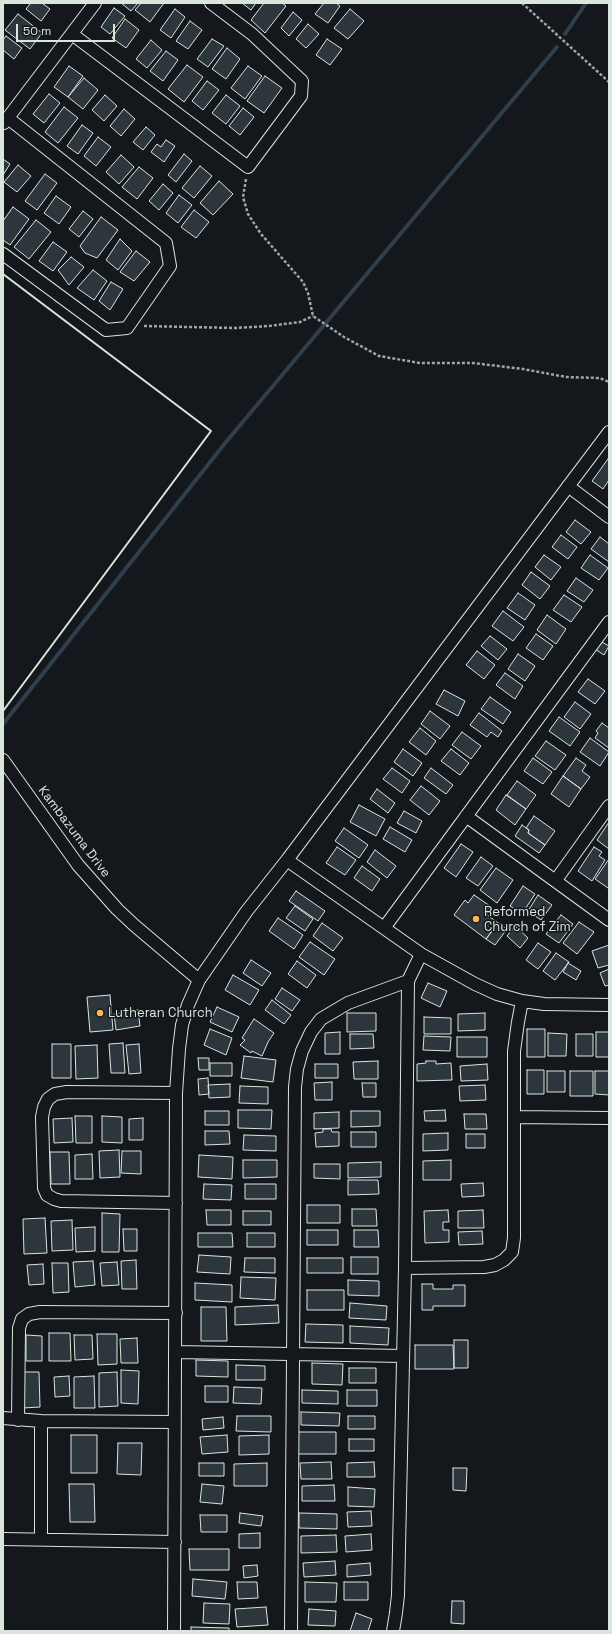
<!DOCTYPE html>
<html>
<head>
<meta charset="utf-8">
<style>
  body { margin:0 }
  #map { position:relative; width:612px; height:1634px; overflow:hidden; background:#14181c; font-family:"Space Grotesk",sans-serif }
  canvas { display:block }
  .frame { position:absolute; inset:0; border:4px solid #d8e6dc; pointer-events:none }
  .scale { position:absolute; left:16px; top:24px; width:99px; height:18px; box-sizing:border-box; border:2px solid #d8e6dc; border-top:0; padding-left:5px; font-size:12px; line-height:14px; white-space:nowrap; color:#d8e6dc; -webkit-text-stroke:3px #14181c; paint-order:stroke }
</style>
</head>
<body>
<div id="map">
<canvas width="612" height="1634"></canvas>
<div class="frame"></div>
<div class="scale">50 m</div>
</div>
<script>
const g = document.querySelector('canvas').getContext('2d');
g.lineJoin = 'round';
const toPath = rows => new Path2D(rows.map(r => 'M' + r).join(''));
function stroke(path, color, width, dash) { g.strokeStyle = color; g.lineWidth = width; g.lineCap = dash ? 'butt' : 'round'; g.setLineDash(dash || []); g.stroke(path); }
function paint(path, color) { g.fillStyle = color; g.fill(path, 'evenodd'); }
function label(font, color, halo, rows, align = 'center') {
  g.font = font + ' "Space Grotesk",sans-serif'; g.lineWidth = 3; g.setLineDash([]); g.textBaseline = 'middle'; g.strokeStyle = halo; g.fillStyle = color; for (const [text, x, y, turn = 0] of rows) {
    g.save(); g.translate(x, y); g.rotate((+turn || 0) * Math.PI / 180); g.textAlign = isNaN(turn) ? turn : align; if (halo) g.strokeText(text, 0, 0); g.fillText(text, 0, 0); g.restore();
  }
}
stroke(toPath([
  [565,34,586,3],
  [3,724,226,442,557,47]
]), '#2f3f4d', 4);
const building = toPath([
  [31,3,42,3,50,9,41,21,26,9,31,3],
  [121,3,138,3,131,11,121,3],
  [141,3,164,3,150,22,135,10,141,3],
  [242,3,256,3,251,10,242,3],
  [264,3,282,3,286,6,265,33,251,20,264,3],
  [324,3,336,3,340,6,328,23,315,14,324,3],
  [114,8,125,16,110,34,101,27,114,8],
  [175,9,185,17,171,38,160,30,175,9],
  [350,9,364,21,348,39,334,28,350,9],
  [293,12,302,20,289,36,281,28,293,12],
  [18,14,42,33,30,49,5,30,18,14],
  [125,19,139,30,126,48,112,38,125,19],
  [190,21,202,30,188,49,176,41,190,21],
  [308,24,319,34,306,48,296,39,308,24],
  [6,36,22,48,14,59,3,50,3,40,6,36],
  [212,39,224,46,208,67,197,59,212,39],
  [327,39,342,49,330,65,316,55,327,39],
  [151,40,162,50,147,68,136,59,151,40],
  [227,48,240,59,226,79,212,69,227,48],
  [166,51,178,60,163,81,150,71,166,51],
  [187,65,203,77,184,102,168,89,187,65],
  [69,66,83,76,68,97,54,87,69,66],
  [248,66,262,76,245,99,231,88,248,66],
  [265,76,282,88,264,113,247,101,265,76],
  [84,78,98,90,83,109,68,97,84,78],
  [207,81,219,90,203,110,192,101,207,81],
  [49,94,60,103,44,123,33,114,49,94],
  [105,95,117,106,104,121,92,110,105,95],
  [226,95,240,106,226,124,212,113,226,95],
  [64,107,78,118,58,143,45,132,64,107],
  [243,108,254,117,240,135,229,126,243,108],
  [124,109,135,119,121,136,110,126,124,109],
  [82,125,93,133,78,154,67,146,82,125],
  [146,127,155,135,143,150,133,142,146,127],
  [98,137,111,147,96,166,84,156,98,137],
  [166,140,175,146,164,162,151,152,157,144,161,147,166,140],
  [184,154,192,161,176,182,168,175,184,154],
  [121,155,134,167,119,184,106,172,121,155],
  [3,159,10,164,3,175,3,159],
  [18,165,31,176,17,192,4,182,18,165],
  [200,166,212,176,194,198,182,188,200,166],
  [139,167,153,178,137,199,122,187,139,167],
  [45,174,57,183,37,210,25,201,45,174],
  [219,181,233,194,213,215,200,203,219,181],
  [163,184,173,193,159,210,149,201,163,184],
  [179,195,192,205,178,223,166,213,179,195],
  [56,196,71,207,59,224,44,213,56,196],
  [13,207,29,219,10,245,3,240,3,221,13,207],
  [194,210,209,222,196,238,181,227,194,210],
  [83,211,93,219,79,237,69,229,83,211],
  [101,217,118,230,97,258,85,253,80,246,101,217],
  [36,220,51,232,29,259,14,247,36,220],
  [120,239,132,251,118,270,106,260,120,239],
  [53,242,67,252,53,271,39,261,53,242],
  [136,251,150,262,134,281,120,272,136,251],
  [71,257,84,267,69,285,58,270,71,257],
  [93,270,107,281,94,300,77,288,93,270],
  [111,282,123,289,110,310,99,301,111,282],
  [608,459,609,460,609,480,603,489,592,481,608,459],
  [575,520,591,532,581,544,566,532,575,520],
  [561,535,577,547,568,559,552,547,561,535],
  [600,537,609,544,609,562,591,549,600,537],
  [544,555,561,567,551,580,535,567,544,555],
  [590,555,608,568,599,580,581,568,590,555],
  [531,572,550,586,540,599,522,585,531,572],
  [576,578,593,590,584,602,567,591,576,578],
  [518,593,535,605,525,620,507,608,518,593],
  [564,595,582,607,571,622,553,610,564,595],
  [503,611,524,627,513,641,492,626,503,611],
  [547,615,566,629,556,644,537,630,547,615],
  [536,634,553,646,543,660,526,648,536,634],
  [490,636,507,649,498,660,481,646,490,636],
  [600,641,609,646,604,655,595,649,600,641],
  [477,651,495,665,484,679,466,665,477,651],
  [518,654,535,666,525,681,508,669,518,654],
  [505,673,523,686,515,699,496,685,505,673],
  [588,679,605,691,595,704,578,692,588,679],
  [444,690,465,701,458,716,436,704,444,690],
  [490,697,511,712,503,724,481,709,490,697],
  [575,702,591,714,580,729,564,717,575,702],
  [430,711,450,726,440,739,421,724,430,711],
  [479,713,502,731,498,737,491,732,487,737,470,725,479,713],
  [559,717,580,732,570,746,549,731,559,717],
  [602,723,609,728,609,748,595,738,598,733,596,731,602,723],
  [420,728,436,741,426,755,409,742,420,728],
  [462,732,481,746,471,759,452,745,462,732],
  [590,738,609,752,600,766,580,752,590,738],
  [546,741,566,755,555,770,535,756,546,741],
  [403,749,422,763,413,776,394,762,403,749],
  [451,749,469,763,460,775,441,761,451,749],
  [533,758,552,772,543,784,524,771,533,758],
  [576,758,586,765,582,771,590,777,581,789,563,776,576,758],
  [392,768,410,781,402,793,383,779,392,768],
  [431,768,453,785,446,794,424,778,431,768],
  [563,776,581,789,569,807,551,794,563,776],
  [517,781,536,795,526,809,507,795,517,781],
  [421,786,440,801,429,815,410,800,421,786],
  [377,789,395,803,388,813,370,799,377,789],
  [506,795,526,809,515,825,496,810,506,795],
  [359,805,385,819,376,836,350,822,359,805],
  [404,811,422,821,416,833,397,823,404,811],
  [534,816,555,831,545,845,528,833,529,830,526,828,534,816],
  [609,822,609,849,597,840,609,822],
  [522,825,529,830,528,833,545,845,539,853,515,836,522,825],
  [390,827,412,840,405,852,383,839,390,827],
  [344,828,368,845,359,858,335,841,344,828],
  [461,844,473,852,456,877,444,868,461,844],
  [337,847,356,860,345,875,326,863,337,847],
  [594,847,602,852,599,856,605,860,592,881,578,871,594,847],
  [375,850,396,866,387,878,367,862,375,850],
  [481,857,493,866,478,886,466,878,481,857],
  [609,859,609,886,608,888,595,879,609,859],
  [362,866,380,879,372,891,354,878,362,866],
  [496,868,513,880,497,903,480,890,496,868],
  [523,886,535,894,522,914,510,906,523,886],
  [296,891,325,911,318,921,289,901,296,891],
  [474,895,490,906,485,913,498,923,486,939,454,915,465,900,468,903,474,895],
  [538,895,552,905,541,920,528,911,538,895],
  [295,906,313,919,305,931,286,918,295,906],
  [561,915,573,924,559,943,546,934,561,915],
  [278,918,303,935,294,949,269,931,278,918],
  [579,922,594,932,577,954,563,943,579,922],
  [322,923,343,938,333,951,313,936,322,923],
  [498,923,507,929,495,945,486,939,498,923],
  [515,926,528,938,520,948,507,936,515,926],
  [310,942,335,959,324,975,299,957,310,942],
  [538,943,551,952,538,969,526,960,538,943],
  [609,945,609,965,598,968,592,951,609,945],
  [556,953,569,962,555,980,543,971,556,953],
  [251,960,271,973,262,986,243,973,251,960],
  [297,961,316,975,307,988,288,974,297,961],
  [568,963,581,971,576,980,563,972,568,963],
  [609,969,609,985,605,986,600,973,609,969],
  [233,975,259,990,250,1005,225,990,233,975],
  [428,983,447,991,440,1007,421,998,428,983],
  [282,988,300,1000,292,1011,275,999,282,988],
  [110,995,113,1030,90,1032,87,997,110,995],
  [272,1000,291,1015,284,1024,265,1010,272,1000],
  [217,1007,239,1017,232,1032,210,1022,217,1007],
  [138,1010,140,1026,116,1030,114,1014,138,1010],
  [347,1013,376,1013,376,1031,347,1032,347,1013],
  [485,1013,485,1030,458,1031,458,1014,485,1013],
  [424,1017,451,1018,451,1034,424,1034,424,1017],
  [254,1019,274,1033,268,1042,262,1056,252,1051,251,1053,240,1045,245,1040,242,1038,254,1019],
  [210,1029,232,1038,226,1055,204,1045,210,1029],
  [527,1029,545,1029,545,1057,527,1057,527,1029],
  [340,1032,340,1054,325,1054,325,1033,340,1032],
  [596,1032,609,1032,609,1057,596,1057,596,1032],
  [548,1033,567,1034,566,1056,548,1056,548,1033],
  [350,1034,373,1034,374,1048,350,1049,350,1034],
  [576,1034,593,1034,593,1056,576,1056,576,1034],
  [424,1036,451,1037,450,1051,423,1050,424,1036],
  [457,1037,487,1037,487,1057,457,1057,457,1037],
  [123,1043,125,1073,111,1073,109,1044,123,1043],
  [52,1044,71,1044,71,1078,52,1078,52,1044],
  [139,1044,141,1073,129,1074,126,1045,139,1044],
  [97,1045,98,1078,76,1079,75,1046,97,1045],
  [244,1056,276,1060,273,1082,241,1078,244,1056],
  [198,1058,209,1058,209,1070,199,1070,198,1058],
  [378,1061,378,1079,354,1079,353,1062,378,1061],
  [426,1061,436,1061,436,1064,451,1063,452,1080,417,1081,417,1064,426,1063,426,1061],
  [210,1063,232,1063,232,1076,210,1076,210,1063],
  [315,1064,338,1064,338,1078,315,1078,315,1064],
  [487,1064,488,1080,461,1081,460,1066,487,1064],
  [527,1070,544,1070,544,1094,527,1094,527,1070],
  [547,1071,565,1071,565,1092,547,1092,547,1071],
  [570,1071,593,1071,593,1096,570,1096,570,1071],
  [595,1071,609,1071,609,1095,595,1094,595,1071],
  [208,1078,209,1094,199,1095,198,1079,208,1078],
  [332,1082,332,1100,315,1100,314,1083,332,1082],
  [362,1083,376,1083,376,1097,363,1097,362,1083],
  [230,1084,230,1097,209,1098,208,1085,230,1084],
  [485,1085,486,1100,460,1101,459,1086,485,1085],
  [240,1086,268,1087,268,1104,239,1103,240,1086],
  [238,1110,272,1110,271,1129,238,1128,238,1110],
  [445,1110,446,1121,425,1121,424,1111,445,1110],
  [205,1111,229,1111,229,1125,205,1125,205,1111],
  [351,1111,380,1111,380,1126,351,1127,351,1111],
  [339,1112,339,1128,314,1129,314,1113,339,1112],
  [464,1114,486,1114,487,1129,465,1129,464,1114],
  [75,1116,92,1116,92,1143,76,1143,75,1116],
  [102,1116,122,1117,122,1143,102,1142,102,1116],
  [72,1118,73,1142,54,1143,53,1119,72,1118],
  [143,1118,143,1140,129,1140,129,1119,143,1118],
  [323,1129,331,1129,332,1132,339,1132,339,1146,316,1147,315,1133,323,1132,323,1129],
  [205,1131,229,1131,230,1144,205,1145,205,1131],
  [351,1132,376,1132,376,1147,351,1147,351,1132],
  [448,1133,448,1150,423,1151,423,1134,448,1133],
  [466,1134,485,1134,485,1148,466,1148,466,1134],
  [244,1135,276,1136,276,1151,243,1150,244,1135],
  [119,1150,120,1177,100,1178,99,1151,119,1150],
  [122,1151,141,1151,141,1174,121,1173,122,1151],
  [50,1152,69,1152,70,1184,51,1184,50,1152],
  [92,1154,93,1179,75,1179,75,1155,92,1154],
  [199,1155,233,1157,232,1179,198,1177,199,1155],
  [243,1160,277,1160,277,1177,243,1178,243,1160],
  [451,1160,451,1180,423,1180,423,1161,451,1160],
  [381,1162,381,1177,348,1178,348,1163,381,1162],
  [314,1164,340,1164,340,1179,314,1178,314,1164],
  [348,1180,378,1180,379,1194,348,1195,348,1180],
  [483,1183,484,1196,462,1197,461,1184,483,1183],
  [204,1184,232,1185,231,1200,203,1199,204,1184],
  [245,1184,276,1184,276,1199,245,1199,245,1184],
  [307,1205,340,1205,340,1223,307,1223,307,1205],
  [352,1209,376,1209,377,1226,352,1226,352,1209],
  [206,1210,231,1210,231,1225,207,1225,206,1210],
  [448,1210,449,1222,443,1222,443,1230,449,1230,449,1242,425,1243,424,1211,448,1210],
  [483,1210,484,1228,458,1228,458,1211,483,1210],
  [243,1211,271,1211,271,1225,243,1225,243,1211],
  [102,1213,120,1214,119,1252,102,1252,102,1213],
  [45,1218,47,1253,24,1254,23,1219,45,1218],
  [72,1220,73,1250,52,1251,51,1221,72,1220],
  [95,1227,95,1251,76,1252,75,1228,95,1227],
  [123,1229,137,1229,137,1251,124,1251,123,1229],
  [307,1230,338,1230,338,1245,307,1245,307,1230],
  [354,1230,378,1230,379,1247,354,1247,354,1230],
  [482,1231,483,1244,459,1245,458,1232,482,1231],
  [198,1233,232,1233,233,1247,198,1247,198,1233],
  [247,1233,275,1233,275,1247,247,1247,247,1233],
  [199,1255,231,1257,230,1274,197,1272,199,1255],
  [351,1257,378,1257,378,1274,351,1274,351,1257],
  [245,1258,275,1258,275,1273,244,1272,245,1258],
  [307,1258,343,1258,343,1273,307,1273,307,1258],
  [136,1260,137,1289,122,1289,121,1261,136,1260],
  [93,1261,95,1285,75,1287,73,1262,93,1261],
  [117,1262,119,1285,102,1286,100,1263,117,1262],
  [52,1263,68,1263,69,1292,53,1293,52,1263],
  [43,1264,44,1284,29,1285,27,1265,43,1264],
  [241,1277,276,1278,275,1300,240,1298,241,1277],
  [348,1280,379,1281,379,1296,348,1295,348,1280],
  [195,1283,232,1285,232,1302,195,1300,195,1283],
  [422,1284,433,1284,433,1289,453,1289,453,1285,465,1285,465,1306,433,1306,433,1310,422,1310,422,1284],
  [307,1290,344,1290,344,1310,307,1310,307,1290],
  [350,1303,387,1306,386,1320,349,1318,350,1303],
  [278,1305,279,1323,235,1325,235,1307,278,1305],
  [201,1307,226,1307,227,1341,201,1341,201,1307],
  [306,1324,343,1325,343,1343,305,1342,306,1324],
  [350,1326,389,1328,388,1345,350,1343,350,1326],
  [49,1333,70,1333,71,1361,49,1361,49,1333],
  [97,1334,117,1334,117,1364,98,1365,97,1334],
  [26,1335,42,1336,42,1361,26,1361,26,1335],
  [74,1335,92,1335,93,1359,75,1360,74,1335],
  [137,1338,138,1363,121,1363,120,1339,137,1338],
  [454,1340,468,1340,468,1368,454,1368,454,1340],
  [415,1345,453,1345,454,1369,415,1369,415,1345],
  [196,1360,228,1361,228,1377,196,1376,196,1360],
  [312,1363,343,1364,342,1385,312,1384,312,1363],
  [236,1365,265,1366,265,1380,236,1380,236,1365],
  [349,1368,376,1368,376,1383,349,1383,349,1368],
  [121,1370,139,1371,138,1404,121,1403,121,1370],
  [22,1372,39,1372,40,1407,23,1408,22,1372],
  [117,1372,118,1406,99,1407,99,1373,117,1372],
  [69,1376,70,1396,55,1397,54,1377,69,1376],
  [94,1376,95,1408,74,1408,74,1377,94,1376],
  [205,1386,228,1386,228,1402,205,1402,205,1386],
  [234,1387,262,1388,261,1404,233,1403,234,1387],
  [302,1390,338,1391,338,1404,302,1403,302,1390],
  [347,1390,377,1390,377,1406,347,1406,347,1390],
  [301,1412,340,1413,339,1426,301,1425,301,1412],
  [237,1416,271,1416,271,1432,236,1431,237,1416],
  [348,1416,375,1416,375,1429,348,1429,348,1416],
  [223,1417,224,1428,203,1430,202,1419,223,1417],
  [298,1432,336,1432,336,1454,298,1454,298,1432],
  [71,1435,97,1435,97,1473,71,1473,71,1435],
  [227,1435,228,1452,202,1454,200,1437,227,1435],
  [269,1435,269,1454,239,1455,239,1436,269,1435],
  [349,1439,374,1439,374,1451,349,1451,349,1439],
  [118,1443,142,1443,141,1475,117,1474,118,1443],
  [331,1462,332,1479,301,1479,300,1463,331,1462],
  [374,1462,375,1477,347,1477,347,1463,374,1462],
  [199,1463,224,1463,224,1476,199,1476,199,1463],
  [267,1463,267,1486,234,1486,234,1464,267,1463],
  [453,1468,467,1468,466,1491,453,1490,453,1468],
  [69,1484,94,1484,95,1522,70,1522,69,1484],
  [202,1484,224,1486,222,1504,200,1502,202,1484],
  [334,1485,335,1501,302,1501,302,1486,334,1485],
  [348,1487,375,1489,374,1507,348,1506,348,1487],
  [371,1511,372,1526,348,1527,347,1512,371,1511],
  [240,1513,263,1516,261,1526,239,1523,240,1513],
  [299,1513,337,1514,337,1529,299,1528,299,1513],
  [200,1515,227,1515,227,1532,201,1532,200,1515],
  [260,1533,260,1548,239,1548,239,1534,260,1533],
  [371,1534,372,1550,346,1552,345,1536,371,1534],
  [336,1535,337,1552,301,1553,301,1536,336,1535],
  [189,1549,229,1549,229,1570,190,1570,189,1549],
  [335,1561,336,1575,304,1577,303,1563,335,1561],
  [370,1563,371,1575,347,1577,347,1565,370,1563],
  [257,1565,258,1576,244,1578,243,1566,257,1565],
  [193,1579,227,1582,225,1599,192,1596,193,1579],
  [237,1582,257,1582,258,1598,238,1599,237,1582],
  [305,1582,337,1583,336,1602,305,1602,305,1582],
  [344,1582,368,1582,368,1600,344,1600,344,1582],
  [452,1601,464,1601,464,1624,451,1623,452,1601],
  [204,1603,230,1604,229,1624,203,1623,204,1603],
  [266,1607,268,1625,237,1627,235,1609,266,1607],
  [309,1609,336,1611,335,1626,308,1625,309,1609],
  [356,1613,372,1619,368,1631,350,1631,356,1613],
  [191,1627,229,1628,229,1631,191,1631,191,1627]
]);
paint(building, '#2c363c');
stroke(building, '#d8e6dc', 1);
const street = toPath([
  [72,34,248,167,301,96,302,81,252,34,211,3],
  [4,123,95,3],
  [3,254,106,330,127,328,170,266,166,243,8,118],
  [568,486,609,517],
  [3,760,78,865,117,909,134,925,199,980],
  [466,816,609,920],
  [287,860,421,954,475,984,497,994,522,1001,544,1004,609,1005],
  [556,880,609,806],
  [384,928,609,622],
  [176,1093,67,1092,55,1094,48,1099,44,1107,42,1117,44,1188,47,1195,54,1199,61,1201,176,1203],
  [515,1117,609,1118],
  [405,1268,484,1267,495,1265,504,1260,512,1252,514,1238,514,1051,518,1022,522,1001],
  [176,1352,403,1356],
  [3,1418,41,1421,174,1422],
  [18,1420,19,1328,22,1319,29,1314,40,1312,176,1313],
  [41,1421,41,1539],
  [3,1539,175,1542],
  [174,1631,176,1093,179,1049,182,1025,188,1005,199,980,246,912,287,860,609,432],
  [291,1631,295,1087,297,1069,302,1051,311,1032,321,1019,348,1003,408,981],
  [393,1631,396,1613,398,1595,405,1268,408,981,421,954]
]);
stroke(street, '#d8e6dc', 14);
stroke(toPath([
  [522,3,609,82],
  [246,179,243,197,248,214,261,234,303,282,308,293,313,316,344,337,379,356,420,363,473,363,523,369,566,377,600,378,609,382],
  [144,326,235,328,269,326,300,322,313,316]
]), '#9da8a2', 2.5, [3, 2]);
stroke(street, '#14181c', 12);
stroke(toPath([
  [3,274,211,431,3,711]
]), '#d8e6dc', 2);
for (const [x, y, r, color] of [
  [476,919,4,"#ffb74d"],
  [100,1013,4,"#ffb74d"]
]) { const dot = new Path2D(); dot.arc(x, y, r, 0, 2 * Math.PI); g.fillStyle = color; g.fill(dot); stroke(dot, '#14181c', 1.5); }
label('13px', '#d8e6dc', '#14181c', [
  ["Kambazuma Drive",74,832,53]
]);
label('13px', '#d8e6dc', '#14181c', [
  ["Reformed",484,912],
  ["Church of Zim",484,927],
  ["Lutheran Church",108,1013]
], 'left');
</script>
</body>
</html>
